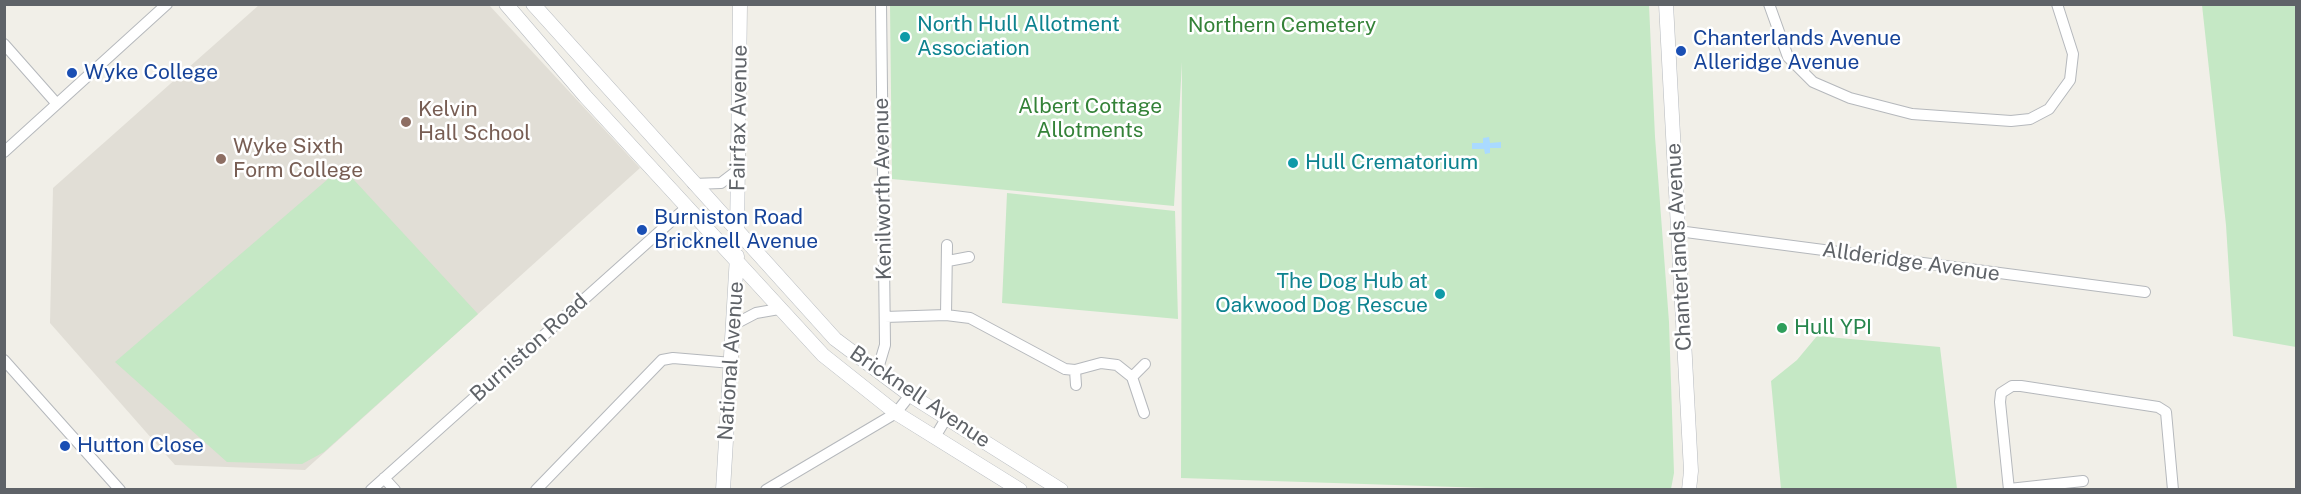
<!DOCTYPE html>
<html>
<head>
<meta charset="utf-8">
<style>
  body { margin:0 }
  #map { position:relative; width:2301px; height:494px; overflow:hidden; background:#f1efe8; font-family:"Public Sans",sans-serif }
  canvas { display:block }
  .frame { position:absolute; inset:0; border:6px solid #5f6368; pointer-events:none }
</style>
</head>
<body>
<div id="map">
<canvas width="2301" height="494"></canvas>
<div class="frame"></div>
</div>
<script>
const g = document.querySelector('canvas').getContext('2d');
g.lineJoin = 'round';
function paint(path, color) { g.fillStyle = color; g.fill(path, 'evenodd'); }
const toPath = rows => new Path2D(rows.map(r => 'M' + r).join(''));
function stroke(path, color, width, dash) { g.strokeStyle = color; g.lineWidth = width; g.lineCap = dash ? 'butt' : 'round'; g.setLineDash(dash || []); g.stroke(path); }
function label(font, color, halo, rows, align = 'center') {
  g.font = font + ' "Public Sans",sans-serif'; g.lineWidth = 5; g.setLineDash([]); g.textBaseline = 'middle'; g.strokeStyle = halo; g.fillStyle = color; for (const [text, x, y, turn = 0] of rows) {
    g.save(); g.translate(x, y); g.rotate((+turn || 0) * Math.PI / 180); g.textAlign = isNaN(turn) ? turn : align; if (halo) g.strokeText(text, 0, 0); g.fillText(text, 0, 0); g.restore();
  }
}
paint(toPath([
  [259,5,489,5,640,168,305,470,175,465,50,323,53,188]
]), '#e1ded6');
paint(toPath([
  [890,5,1649,5,1655,137,1669,322,1674,473,1671,489,1517,489,1181,478,1182,62,1174,206,892,179],
  [2202,5,2296,5,2296,347,2233,336,2226,225],
  [342,167,478,314,324,452,302,464,227,462,115,362],
  [1007,193,1175,211,1178,319,1002,303],
  [1817,336,1940,347,1957,489,1781,489,1771,381,1797,360]
]), '#c5e8c5');
paint(toPath([
  [1489,137,1490,143,1501,142,1501,148,1490,148,1490,153,1485,154,1484,149,1472,149,1472,143,1483,143,1483,138]
]), '#aadaff');
const street = toPath([
  [1769,4,1788,57,1813,82,1850,98,1912,114,2011,121,2030,119,2049,109,2070,80,2073,54,2057,4],
  [4,44,57,104],
  [4,152,167,4],
  [693,184,721,183,738,170],
  [1678,231,2145,292],
  [948,261,969,257],
  [946,315,947,245],
  [885,317,946,315,970,318,1065,369,1075,370,1101,363,1117,365,1132,377,1144,413],
  [735,324,756,313,779,309],
  [4,360,120,490],
  [1075,370,1076,385],
  [877,372,885,345,881,4],
  [1132,377,1145,364],
  [935,437,947,417],
  [384,478,395,490],
  [2009,489,2083,481],
  [371,490,687,207],
  [536,490,662,360,673,358,732,363],
  [766,490,896,413,910,395],
  [2009,490,2000,402,2001,393,2012,386,2021,386,2158,407,2166,412,2173,490]
]);
const secondary = toPath([
  [506,4,585,96,823,355,896,413,1020,490],
  [533,4,835,339,910,395,1061,490],
  [1666,4,1691,471,1689,490],
  [737,236,740,4],
  [723,490,737,256]
]);
stroke(street, '#b5b8bc', 12);
stroke(secondary, '#b6babf', 15);
stroke(street, '#fff', 10);
stroke(secondary, '#fff', 14);
for (const [x, y, r, color] of [
  [905,37,6,"#0f9aa8"],
  [1681,51,6,"#1a4fb4"],
  [72,73,6,"#1a4fb4"],
  [406,122,6,"#8d6e63"],
  [221,159,6,"#8d6e63"],
  [1293,163,6,"#0f9aa8"],
  [642,230,6,"#1a4fb4"],
  [1440,294,6,"#0f9aa8"],
  [1782,328,6,"#2e9e5b"],
  [65,446,6,"#1a4fb4"]
]) { const dot = new Path2D(); dot.arc(x, y, r, 0, 2 * Math.PI); g.fillStyle = color; g.fill(dot); stroke(dot, '#fff', 2); }
label('21px', '#0d838f', '#fff', [
  ["North Hull Allotment",917,25],
  ["Association",917,49],
  ["Hull Crematorium",1305,163],
  ["The Dog Hub at",1428,282,"right"],
  ["Oakwood Dog Rescue",1428,306,"right"]
], 'left');
label('21px', '#348238', '#fff', [
  ["Northern Cemetery",1282,26],
  ["Albert Cottage",1090,107],
  ["Allotments",1090,131]
]);
label('21px', '#164399', '#fff', [
  ["Chanterlands Avenue",1693,39],
  ["Alleridge Avenue",1693,63],
  ["Wyke College",84,73],
  ["Burniston Road",654,218],
  ["Bricknell Avenue",654,242],
  ["Hutton Close",77,446]
], 'left');
label('21px', '#785e54', '#fff', [
  ["Kelvin",418,110],
  ["Hall School",418,134],
  ["Wyke Sixth",233,147],
  ["Form College",233,171]
], 'left');
label('21px', '#5f6368', '#fff', [
  ["Fairfax Avenue",739,118,-89],
  ["Kenilworth Avenue",883,189,-91],
  ["Chanterlands Avenue",1679,247,-93],
  ["Allderidge Avenue",1911,262,8],
  ["Burniston Road",529,348,-42],
  ["National Avenue",731,361,-86],
  ["Bricknell Avenue",920,397,34]
]);
label('21px', '#27864d', '#fff', [
  ["Hull YPI",1794,328]
], 'left');
</script>
</body>
</html>
